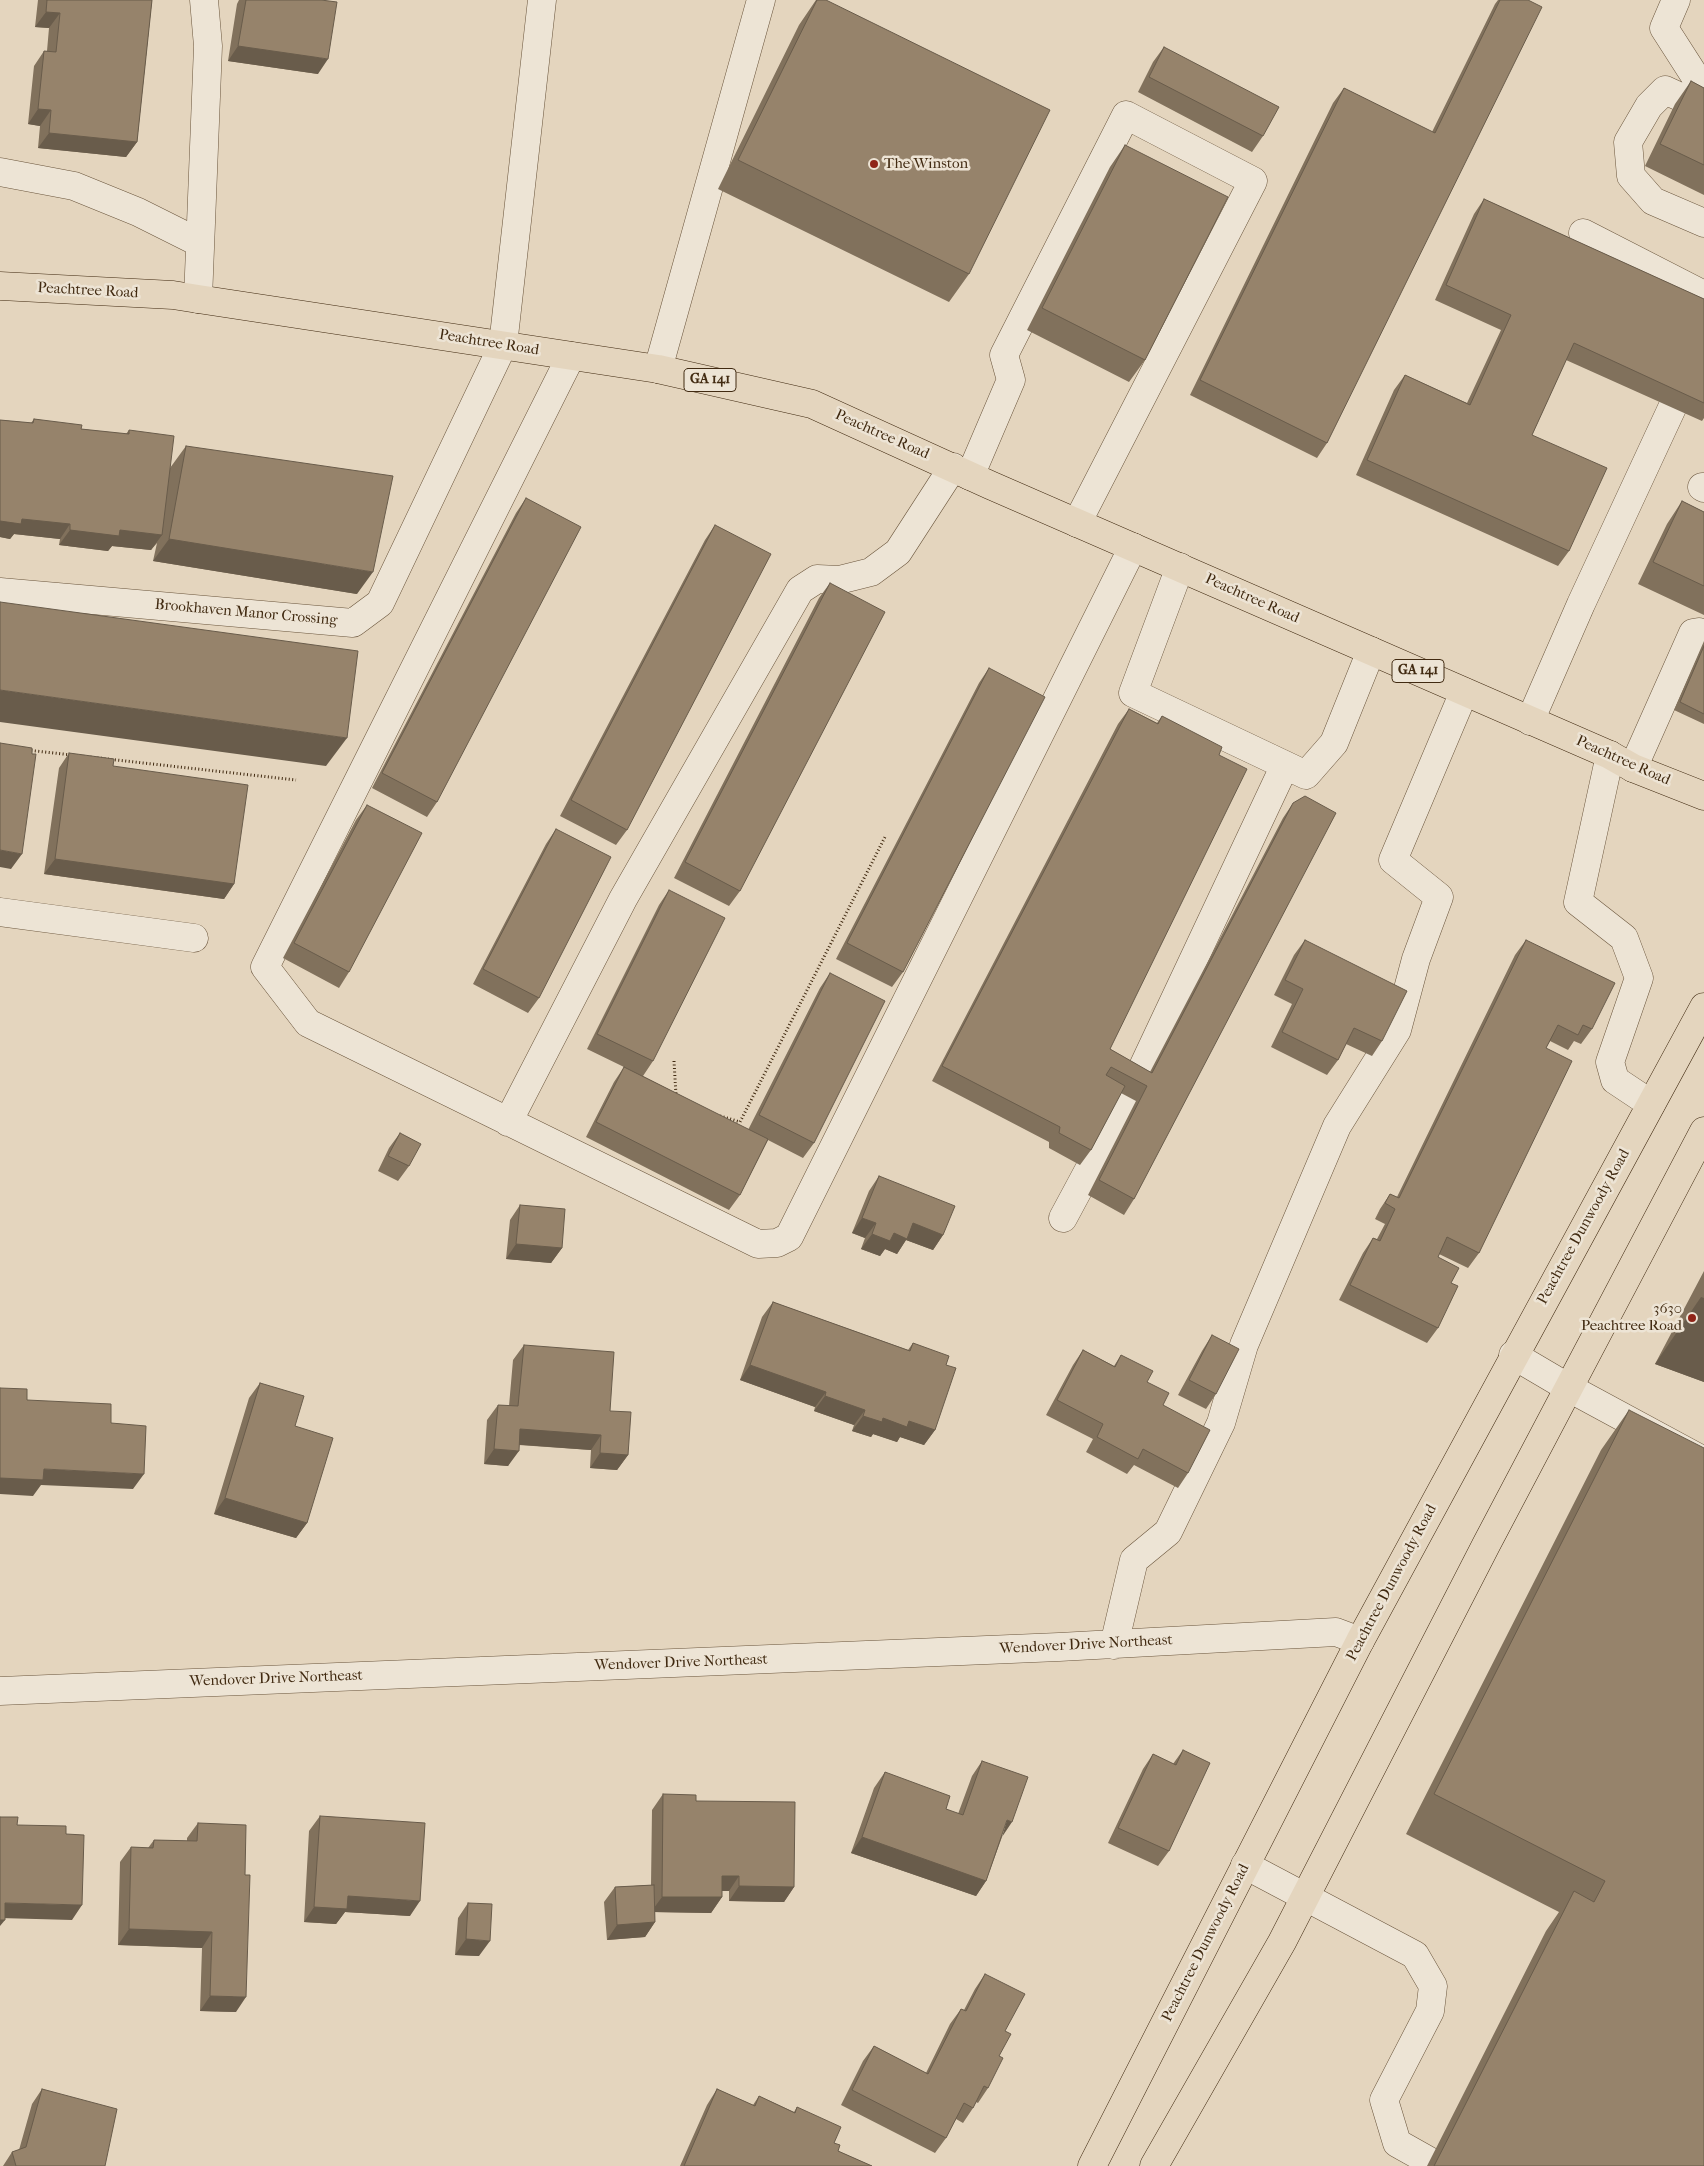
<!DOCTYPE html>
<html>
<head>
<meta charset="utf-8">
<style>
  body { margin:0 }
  canvas { display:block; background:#e4d5be }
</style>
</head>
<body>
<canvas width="1704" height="2166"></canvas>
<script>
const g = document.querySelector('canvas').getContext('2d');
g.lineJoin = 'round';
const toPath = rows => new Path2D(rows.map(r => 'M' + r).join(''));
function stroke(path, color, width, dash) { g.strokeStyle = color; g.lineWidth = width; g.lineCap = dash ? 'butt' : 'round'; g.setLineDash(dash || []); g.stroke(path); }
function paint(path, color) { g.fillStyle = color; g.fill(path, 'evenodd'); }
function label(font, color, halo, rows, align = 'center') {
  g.font = font + ' "IM FELL French Canon",serif'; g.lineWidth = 5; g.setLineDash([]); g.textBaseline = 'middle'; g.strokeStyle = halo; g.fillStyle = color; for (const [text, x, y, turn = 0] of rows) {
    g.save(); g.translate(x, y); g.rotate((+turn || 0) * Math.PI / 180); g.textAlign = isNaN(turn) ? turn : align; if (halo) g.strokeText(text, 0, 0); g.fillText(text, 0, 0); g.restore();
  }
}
const minor = toPath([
  [1676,0,1664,28,1698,81,1704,83],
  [1704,108,1665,90,1649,106,1628,142,1631,176,1653,201,1704,223],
  [0,172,74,186,138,212,200,243],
  [1583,233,1704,295],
  [198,299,208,46,204,0],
  [571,356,265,967,308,1023,758,1244,777,1243,789,1237,1133,547],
  [658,369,761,0],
  [970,476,1011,380,1004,355,1126,115,1253,181,1077,523],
  [1702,487,1704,488],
  [1180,567,1133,693,1306,775,1334,743,1371,651],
  [0,592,353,623,380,603,503,345,542,0],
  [1530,721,1581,604,1672,408],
  [1610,755,1578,902,1624,938,1639,978,1610,1062,1615,1080,1651,1104],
  [1633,768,1693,633,1699,632,1704,634],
  [0,912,194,938],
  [1135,1084,1285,765],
  [508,1122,623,899,800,590,817,579,839,580,871,572,898,552,953,467],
  [1063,1218,1128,1097],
  [1513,1355,1569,1388,1704,1461],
  [1114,1645,1134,1560,1168,1532,1221,1423,1244,1345,1337,1126,1397,1030,1416,959,1439,897,1393,860,1464,692],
  [0,1691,1059,1647,1336,1632,1360,1641],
  [1245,1865,1415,1955,1433,1986,1430,2011,1384,2100,1397,2143,1429,2161]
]);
const major = toPath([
  [1092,2166,1360,1641,1704,1007],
  [1154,2166,1282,1942,1486,1545,1704,1131]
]);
const highway = toPath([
  [0,286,173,295,198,299,658,369,812,404,990,485,1610,755,1633,768,1704,796]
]);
stroke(minor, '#6a553c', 29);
stroke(major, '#412a11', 29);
stroke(highway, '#412a11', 29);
stroke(toPath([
  [0,747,296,780],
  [674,1061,676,1095],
  [720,1116,740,1122,885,837]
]), '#412a11', 3, [1, 2.5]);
stroke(minor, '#ede4d5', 28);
stroke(major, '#e4d5be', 28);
stroke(highway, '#e4d5be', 28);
paint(toPath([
  [38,0,152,0,137,142,126,157,38,148,40,126,28,124,34,66,44,51,47,51,49,28,35,27],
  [239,0,321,0,318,74,228,61,237,4],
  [816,0,826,0,969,274,949,302,718,189,799,25],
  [1498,0,1528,0,1327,443,1317,458,1190,395,1333,103,1344,88,1432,132,1495,4],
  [1164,47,1263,136,1252,152,1138,92,1153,62],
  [1691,81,1704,88,1704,195,1645,166,1675,104],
  [1125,145,1145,360,1129,382,1027,330,1110,167],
  [1484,199,1704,299,1704,418,1702,421,1566,360,1532,435,1569,551,1558,566,1356,475,1394,390,1405,375,1467,403,1501,330,1435,300,1474,214],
  [34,419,81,429,126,434,129,430,170,468,186,446,357,594,153,561,157,543,151,550,112,546,108,551,59,545,60,539,14,534,10,539,0,537,0,420,31,423],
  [526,498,437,802,427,817,372,788,516,513],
  [1682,501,1704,512,1704,615,1638,584,1667,524],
  [715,525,627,830,616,845,560,816,705,540],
  [830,583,740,891,729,906,674,878,819,598],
  [1704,641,1704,724,1674,710],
  [989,668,903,972,892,987,836,959,979,683],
  [1129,709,1157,723,1162,716,1219,755,1110,1049,1150,1072,1283,818,1293,803,1134,1199,1124,1215,1088,1195,1136,1101,1121,1093,1091,1150,1080,1165,1049,1148,1049,1142,932,1081,1118,724],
  [69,753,113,766,234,884,224,899,44,874,59,768],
  [367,805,349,972,339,988,283,958,356,820],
  [556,829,539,998,528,1013,473,984,546,844],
  [669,890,653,1061,643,1076,748,1130,820,988,830,973,814,1143,803,1158,768,1140,740,1195,729,1210,586,1137,614,1082,624,1067,587,1049,659,905],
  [1305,940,1382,1041,1372,1056,1346,1044,1338,1060,1327,1075,1271,1047,1292,1004,1274,995,1294,955],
  [1526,940,1592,1029,1581,1044,1574,1041,1568,1050,1550,1041,1546,1048,1479,1253,1468,1268,1439,1254,1438,1257,1451,1283,1438,1328,1427,1343,1339,1300,1363,1253,1373,1238,1377,1239,1385,1224,1375,1219,1380,1209,1390,1194,1397,1197,1515,955],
  [400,1133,409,1166,398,1181,378,1171,389,1148],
  [879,1176,943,1235,933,1250,906,1240,897,1254,885,1249,880,1256,861,1249,865,1238,852,1233,869,1191],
  [520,1205,562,1248,551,1263,506,1259,510,1220],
  [1704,1271,1704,1382,1655,1364],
  [773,1302,908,1350,913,1343,946,1365,935,1430,924,1445,900,1437,897,1442,873,1434,871,1437,852,1431,854,1425,814,1411,815,1407,740,1380,762,1317],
  [1212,1335,1216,1394,1206,1409,1178,1395,1202,1351],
  [524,1345,610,1411,628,1455,617,1470,590,1468,591,1450,519,1445,508,1466,484,1464,487,1420,498,1405,509,1406,513,1360],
  [1083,1350,1114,1366,1121,1355,1147,1382,1163,1405,1188,1473,1178,1488,1134,1465,1127,1474,1086,1452,1093,1439,1046,1415,1073,1365],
  [260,1383,295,1426,307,1523,296,1538,214,1514,249,1398],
  [1629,1410,1704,2166,1427,2166,1546,1931,1559,1912,1406,1834,1601,1450],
  [1183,1750,1169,1851,1158,1866,1108,1843,1143,1769,1153,1754,1173,1764],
  [982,1761,1002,1837,986,1881,976,1896,851,1853,874,1788,885,1772,946,1809,958,1814,972,1776],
  [663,1794,696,1801,794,1887,784,1902,729,1901,729,1891,722,1891,722,1897,711,1913,655,1912,655,1922,645,1937,607,1940,604,1902,615,1887,651,1885,652,1810],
  [320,1816,410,1916,345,1912,336,1924,304,1922,309,1831],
  [198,1823,236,2012,200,2011,202,1948,118,1945,120,1862,131,1847,148,1848,154,1840,187,1841,187,1838],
  [468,1903,479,1956,455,1955,458,1918],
  [985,1974,1005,2031,999,2056,988,2088,978,2103,976,2102,973,2108,963,2123,956,2119,946,2138,935,2153,841,2105,863,2061,874,2046,926,2073,950,2024,961,2009,964,2010,975,1989],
  [42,2089,105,2166,3,2166,12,2152,19,2150,32,2104],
  [717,2089,753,2105,759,2096,794,2112,797,2107,834,2143,838,2151,872,2166,680,2166,707,2105]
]), '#81715c');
paint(toPath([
  [46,12,60,13,49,28,35,27],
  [238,46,328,59,318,74,228,61],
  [38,109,51,110,40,126,28,124],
  [49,133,137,142,126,157,38,148],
  [22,519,70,524,60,539,14,534,10,539,0,537,0,521],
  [70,530,120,530,162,535,151,550,112,546,108,551,59,545],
  [169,539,373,572,357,594,153,561],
  [0,690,347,738,326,766,0,722],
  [0,850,22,854,11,869,0,867],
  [55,859,234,884,224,899,44,874],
  [862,1218,876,1223,865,1238,852,1233],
  [913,1223,943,1235,933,1250,906,1240,897,1254,885,1249,880,1256,861,1249,872,1234,894,1233],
  [516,1244,562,1248,551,1263,506,1259],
  [1701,1297,1704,1298,1704,1382,1655,1364],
  [750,1365,826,1392,815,1407,740,1380],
  [825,1396,865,1410,854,1425,814,1411],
  [863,1416,909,1421,935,1430,924,1445,900,1437,897,1442,873,1434,871,1437,852,1431],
  [520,1429,601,1435,591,1450,510,1444],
  [494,1449,519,1451,508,1466,484,1464],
  [600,1453,628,1455,617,1470,590,1468],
  [44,1469,144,1474,133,1489,41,1485,33,1496,0,1494,0,1478],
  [225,1498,307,1523,296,1538,214,1514],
  [1007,1820,1012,1822,1002,1837],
  [862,1837,986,1881,976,1896,851,1853],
  [722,1876,739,1876,729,1891,711,1891],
  [739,1886,794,1887,784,1902,729,1901],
  [348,1896,420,1901,410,1916,345,1912,336,1924,304,1922,314,1907],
  [662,1897,722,1897,711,1913,651,1912],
  [5,1903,82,1905,72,1920,0,1918],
  [0,1920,5,1920,0,1926],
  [655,1922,645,1937,607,1940,617,1925],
  [129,1929,212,1932,202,1948,118,1945],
  [466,1939,490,1941,479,1956,455,1955],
  [210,1996,246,1997,236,2012,200,2011]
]), '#695c4b');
const building = toPath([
  [47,0,152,0,137,142,49,133,51,110,38,109,44,51,56,52,60,13,46,12,47,0],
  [246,0,321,0,337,2,328,59,238,46,246,0],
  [817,0,826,0,1050,110,969,274,738,160,817,0],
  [1500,0,1528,0,1542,7,1327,443,1200,380,1344,88,1435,133,1500,0],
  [1164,47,1279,107,1263,136,1149,77,1164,47],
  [1691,81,1704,88,1704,165,1660,144,1691,81],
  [1125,145,1228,197,1145,360,1042,308,1125,145],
  [1484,199,1704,299,1704,403,1574,343,1532,435,1607,468,1569,551,1367,460,1405,375,1470,405,1511,315,1446,285,1484,199],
  [34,419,82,425,81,429,129,434,129,430,174,436,162,535,120,530,119,536,70,530,70,524,22,519,21,524,0,521,0,420,33,423,34,419],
  [186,446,393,476,373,572,169,539,186,446],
  [526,498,581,527,437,802,382,773,526,498],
  [1682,501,1704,512,1704,586,1653,562,1682,501],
  [715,525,771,554,627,830,571,800,715,525],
  [830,583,885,612,740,891,685,862,830,583],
  [0,602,358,651,347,738,0,690,0,602],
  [1704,646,1704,714,1680,702,1704,646],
  [989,668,1045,697,903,972,847,943,989,668],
  [1129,709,1158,724,1162,716,1222,747,1219,755,1247,769,1110,1049,1152,1073,1293,803,1305,796,1336,813,1134,1199,1099,1180,1147,1086,1111,1067,1106,1075,1125,1086,1091,1150,1059,1133,1060,1127,942,1066,1129,709],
  [0,743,32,748,32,754,36,754,22,854,0,850,0,743],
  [69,753,114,759,113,766,248,785,234,884,55,859,69,753],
  [367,805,422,833,349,972,294,943,367,805],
  [556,829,611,857,539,998,483,969,556,829],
  [669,890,725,918,653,1061,597,1034,669,890],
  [1305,940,1407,991,1382,1041,1354,1028,1338,1060,1282,1032,1303,989,1285,980,1305,940],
  [1526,940,1615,983,1592,1029,1583,1025,1578,1035,1558,1025,1546,1048,1572,1061,1479,1253,1447,1237,1438,1257,1459,1268,1451,1283,1458,1286,1438,1328,1350,1285,1373,1238,1380,1241,1395,1209,1385,1203,1390,1194,1399,1198,1526,940],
  [830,973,885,1001,814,1143,759,1115,830,973],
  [624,1067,768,1139,740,1195,596,1122,624,1067],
  [400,1133,421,1144,409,1166,388,1156,400,1133],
  [879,1176,955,1206,943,1235,913,1223,907,1239,894,1233,890,1241,872,1234,876,1223,862,1218,879,1176],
  [520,1205,565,1209,562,1248,516,1244,520,1205],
  [773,1302,910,1351,913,1343,949,1356,946,1365,956,1368,935,1430,909,1421,907,1427,883,1418,882,1422,863,1416,865,1410,825,1396,826,1392,750,1365,773,1302],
  [1212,1335,1239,1349,1216,1394,1189,1380,1212,1335],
  [524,1345,614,1352,610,1411,631,1412,628,1455,600,1453,601,1435,520,1429,519,1451,494,1449,498,1405,518,1406,524,1345],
  [1083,1350,1115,1367,1121,1355,1153,1371,1147,1382,1169,1393,1163,1405,1210,1430,1188,1473,1143,1449,1138,1459,1097,1437,1103,1424,1057,1400,1083,1350],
  [260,1383,304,1396,295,1426,333,1438,307,1523,225,1498,260,1383],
  [0,1388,27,1389,27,1400,111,1404,111,1423,146,1426,144,1474,44,1469,43,1480,0,1478,0,1388],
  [1629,1410,1704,1448,1704,2166,1434,2166,1574,1891,1594,1902,1605,1881,1434,1794,1629,1410],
  [1183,1750,1210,1763,1169,1851,1118,1828,1153,1754,1176,1765,1183,1750],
  [982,1761,1028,1777,1012,1822,1007,1820,986,1881,862,1837,885,1772,950,1796,946,1809,963,1815,982,1761],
  [663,1794,696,1795,696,1801,795,1802,794,1887,739,1886,739,1876,722,1876,722,1897,662,1897,663,1794],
  [320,1816,425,1823,420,1901,348,1896,347,1909,314,1907,320,1816],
  [0,1817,18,1817,17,1825,66,1826,66,1834,84,1835,82,1905,5,1903,5,1920,0,1920,0,1817],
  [198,1823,246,1825,245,1875,250,1875,246,1997,210,1996,212,1932,129,1929,131,1847,153,1848,154,1840,197,1841,198,1823],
  [654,1885,655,1922,617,1925,615,1887,654,1885],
  [468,1903,492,1904,490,1941,466,1939,468,1903],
  [985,1974,1025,1994,1005,2031,1011,2034,999,2056,1003,2058,988,2088,984,2086,973,2108,964,2103,946,2138,852,2090,874,2046,928,2074,961,2009,966,2011,985,1974],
  [42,2089,117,2109,105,2166,16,2166,12,2152,26,2147,42,2089],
  [717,2089,755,2106,759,2096,795,2113,797,2107,841,2127,834,2143,840,2145,838,2151,872,2166,684,2166,717,2089]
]);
paint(building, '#96836b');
stroke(building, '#695c4b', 1);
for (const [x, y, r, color] of [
  [874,164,5,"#8f2418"],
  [1692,1318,5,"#8f2418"]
]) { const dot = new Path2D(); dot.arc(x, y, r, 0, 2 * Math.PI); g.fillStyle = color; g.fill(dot); stroke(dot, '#ede4d5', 2); }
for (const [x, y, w] of [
  [710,380,52],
  [1418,671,52]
]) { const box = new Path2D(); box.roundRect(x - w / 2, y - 11.5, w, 23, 4); g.fillStyle = '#ede4d5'; g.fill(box); stroke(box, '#412a11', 1); }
label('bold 14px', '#412a11', null, [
  ["GA 141",710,380],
  ["GA 141",1418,671]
]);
label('15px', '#412a11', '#ede4d5', [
  ["The Winston",884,164],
  ["3630",1682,1309,"right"],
  ["Peachtree Road",1682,1326,"right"]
], 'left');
label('15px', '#412a11', '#ede4d5', [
  ["Peachtree Road",88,291,3],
  ["Peachtree Road",489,343,9],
  ["Peachtree Road",882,435,24],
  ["Peachtree Road",1252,599,24],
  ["Brookhaven Manor Crossing",246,613,5],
  ["Peachtree Road",1623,761,24],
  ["Peachtree Dunwoody Road",1584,1227,-61],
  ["Peachtree Dunwoody Road",1392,1583,-62],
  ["Wendover Drive Northeast",1086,1645,-3],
  ["Wendover Drive Northeast",681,1663,-2],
  ["Wendover Drive Northeast",276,1679,-2],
  ["Peachtree Dunwoody Road",1206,1943,-63]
]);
</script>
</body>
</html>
